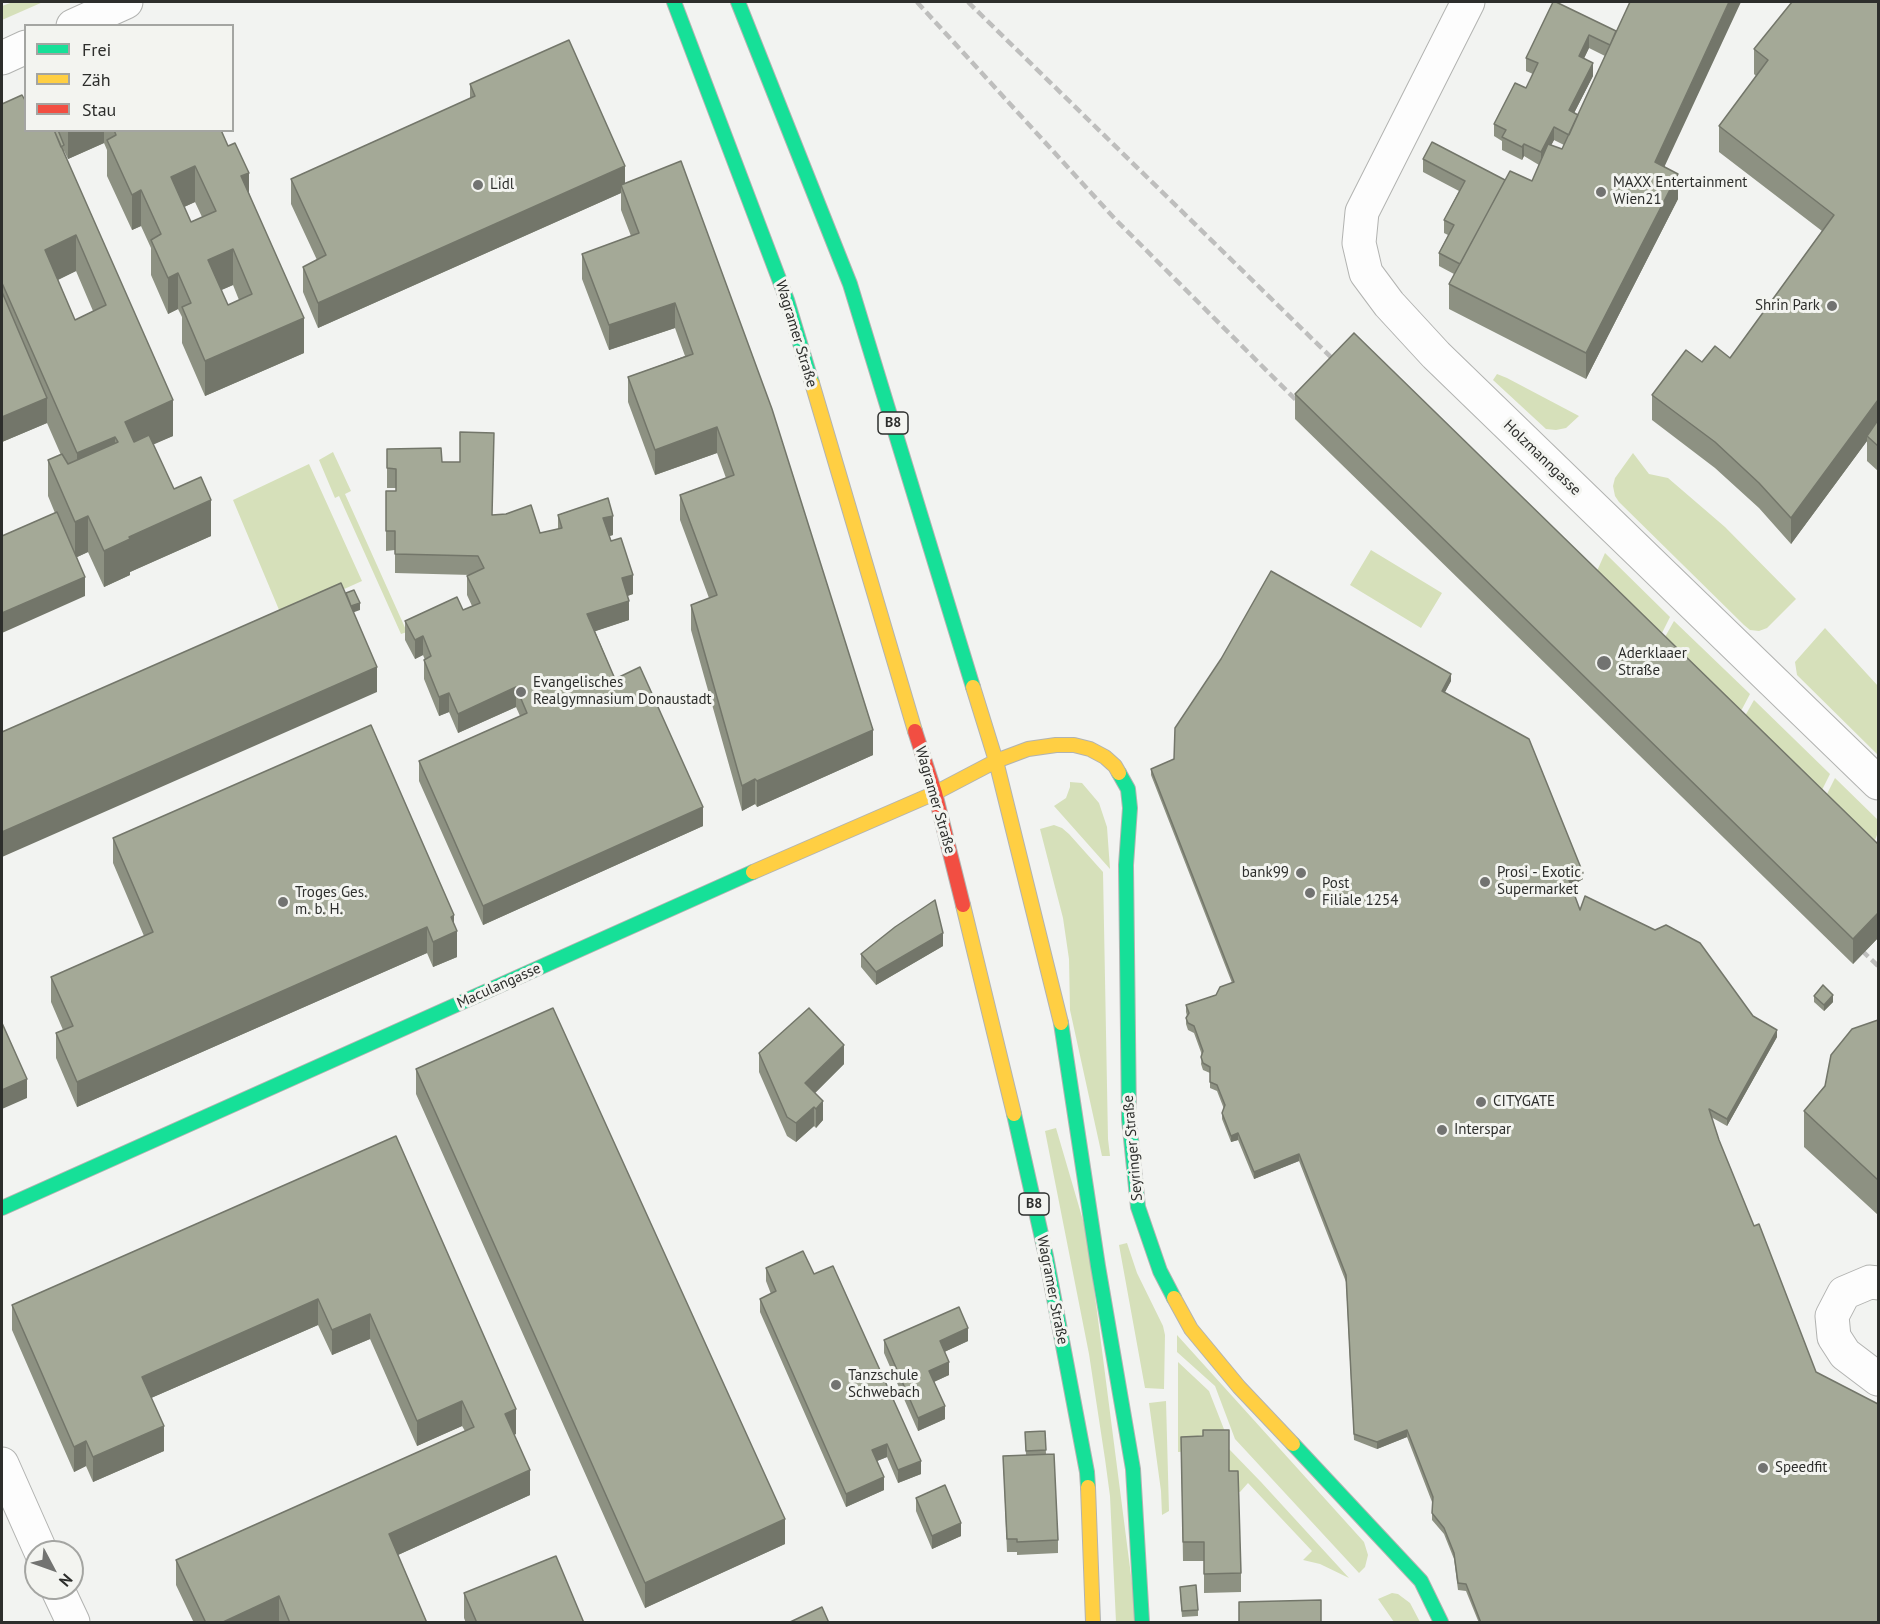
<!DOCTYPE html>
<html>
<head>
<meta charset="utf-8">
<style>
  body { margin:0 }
  #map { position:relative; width:1880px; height:1624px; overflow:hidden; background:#f2f3f1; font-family:"PT Sans",sans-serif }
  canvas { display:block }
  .frame { position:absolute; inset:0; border:3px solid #2d2e2c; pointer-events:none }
  .legend { position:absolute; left:24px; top:24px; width:210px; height:108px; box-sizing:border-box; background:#f3f4f0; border:2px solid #a4a5a2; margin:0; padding:8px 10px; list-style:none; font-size:18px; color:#2d2e2c }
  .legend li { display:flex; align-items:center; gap:12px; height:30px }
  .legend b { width:30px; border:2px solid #a4a5a2 }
  .north { position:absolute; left:24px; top:1540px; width:60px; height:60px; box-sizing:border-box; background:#f3f4f0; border:2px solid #a4a5a2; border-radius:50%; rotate:131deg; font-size:16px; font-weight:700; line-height:24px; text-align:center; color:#2d2e2c }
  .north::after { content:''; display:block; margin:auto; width:21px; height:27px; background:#727371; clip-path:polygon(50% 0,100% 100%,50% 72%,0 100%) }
</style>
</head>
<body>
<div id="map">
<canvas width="1880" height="1624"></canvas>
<div class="frame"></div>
<ul class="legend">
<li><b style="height:8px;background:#16e098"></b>Frei</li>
<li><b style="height:8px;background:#ffcf43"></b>Zäh</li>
<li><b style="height:8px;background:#f24e42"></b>Stau</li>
</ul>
<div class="north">N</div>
</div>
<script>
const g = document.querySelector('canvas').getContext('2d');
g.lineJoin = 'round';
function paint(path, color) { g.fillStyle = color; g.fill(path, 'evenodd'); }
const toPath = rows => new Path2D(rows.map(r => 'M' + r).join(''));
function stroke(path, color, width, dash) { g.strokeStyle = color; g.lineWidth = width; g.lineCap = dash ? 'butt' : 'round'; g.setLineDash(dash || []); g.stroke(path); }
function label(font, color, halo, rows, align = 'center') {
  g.font = font + ' "PT Sans",sans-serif'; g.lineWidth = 6; g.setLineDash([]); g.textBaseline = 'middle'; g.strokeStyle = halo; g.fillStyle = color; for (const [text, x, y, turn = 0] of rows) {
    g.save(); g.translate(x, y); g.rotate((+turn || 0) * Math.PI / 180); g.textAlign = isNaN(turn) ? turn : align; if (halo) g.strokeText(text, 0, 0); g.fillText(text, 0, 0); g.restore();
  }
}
paint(toPath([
  [13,2,43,2,2,20,2,6],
  [1497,374,1507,378,1579,416,1566,428,1556,430,1546,429,1493,380],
  [333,452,351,491,345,494,407,632,401,634,339,496,335,498,319,460],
  [1633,453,1649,474,1668,478,1725,527,1796,599,1767,628,1759,631,1750,630,1744,625,1619,502,1615,496,1613,486,1615,478],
  [309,464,362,581,282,617,233,500],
  [1371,550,1442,593,1421,628,1350,585],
  [1605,553,1670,617,1662,633,1597,571],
  [1674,621,1750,694,1741,711,1665,637],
  [1825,628,1878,686,1878,755,1797,675,1795,662],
  [1754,700,1830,774,1822,790,1745,716],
  [1835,778,1878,820,1878,832,1874,843,1826,796],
  [1070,782,1082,783,1099,803,1107,827,1110,869,1054,806,1066,798,1070,787],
  [1054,825,1062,828,1069,834,1103,872,1108,1139,1110,1156,1102,1156,1070,1010,1069,959,1063,918,1040,829],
  [1056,1128,1087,1234,1137,1622,1116,1622,1110,1496,1105,1459,1089,1354,1045,1131],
  [1127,1243,1137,1273,1163,1326,1165,1335,1164,1389,1145,1388,1119,1245],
  [1177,1335,1364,1542,1368,1555,1365,1567,1359,1573,1235,1439,1215,1386,1177,1352],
  [1178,1362,1209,1391,1229,1442,1195,1451,1178,1452],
  [1166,1401,1169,1511,1162,1515,1161,1491,1149,1403],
  [1229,1449,1261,1482,1349,1578,1320,1564,1303,1560,1312,1551,1248,1483,1240,1492,1229,1490],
  [1392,1593,1398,1594,1410,1603,1420,1622,1394,1622,1378,1599]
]), '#d6e0ba');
const street = toPath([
  [1468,2,1362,212,1359,243,1366,273,1389,304,1436,355,1878,783],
  [73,26,126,2],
  [2,58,26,47],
  [1878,1283,1870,1282,1844,1293,1832,1316,1834,1337,1845,1354,1878,1379],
  [2,1464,41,1552],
  [57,1588,73,1622]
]);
const fast = toPath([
  [674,2,787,300,812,383],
  [738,2,850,284,973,687],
  [1119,773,1128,789,1130,808,1126,865,1129,1119,1138,1207,1160,1271,1174,1298],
  [1061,1023,1098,1266,1133,1469,1142,1622],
  [1014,1114,1046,1256,1087,1472,1088,1487],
  [2,1208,753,872],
  [1293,1444,1421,1581,1441,1622]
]);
const slow = toPath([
  [812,383,915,731],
  [973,687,996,761,1061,1023],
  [753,872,935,793,996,761,1028,749,1056,745,1074,745,1090,749,1105,757,1115,766,1119,773],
  [963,905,1014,1114],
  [1174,1298,1191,1329,1239,1387,1293,1444],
  [1088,1487,1093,1622]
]);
const jam = toPath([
  [915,731,935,793,963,905]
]);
stroke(street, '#b2b3b1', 35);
stroke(fast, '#b2b3b1', 16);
stroke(slow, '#b2b3b1', 16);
stroke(jam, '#b2b3b1', 16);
stroke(street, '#fdfdfd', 33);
stroke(fast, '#16e098', 14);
stroke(slow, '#ffcf43', 14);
stroke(jam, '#f24e42', 14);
stroke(toPath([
  [917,2,1115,219,1306,410],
  [968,2,1342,368],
  [1852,941,1878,966]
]), '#bebebd', 4.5, [9, 4.5]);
paint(toPath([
  [1553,2,1616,31,1665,167,1678,199,1586,379,1449,309,1449,284,1454,274,1439,266,1439,253,1448,235,1444,233,1444,220,1459,191,1423,172,1423,159,1505,180,1532,181,1539,165,1524,156,1522,160,1502,150,1502,141,1494,136,1494,124,1526,88,1533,74,1526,71,1526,58],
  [1589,48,1605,56,1578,115,1574,113,1593,76,1584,58],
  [1554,140,1564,145,1562,149,1551,145],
  [1878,2,1878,471,1867,461,1867,441,1791,544,1759,508,1715,468,1652,420,1652,395,1702,362,1730,358,1822,231,1719,152,1719,126,1756,76,1754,74,1754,49],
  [470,84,625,183,873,755,757,807,755,804,742,811,691,630,691,605,709,598,680,520,680,495,726,478,717,453,655,475,628,402,628,377,685,356,675,328,609,350,582,279,582,254,631,236,621,210,621,193,318,328,303,292,303,267,317,260,291,204,291,179,470,99],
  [2,104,26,130,221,130,249,193,304,353,205,396,182,343,182,317,178,309,168,314,151,275,151,248,141,226,132,230,107,176,107,150,104,143,68,159,64,151,63,153,173,436,153,444,174,489,211,536,130,572,130,575,104,587,88,552,77,557,85,596,55,513,48,496,48,460,61,455,47,423,2,442],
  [195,202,202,217,191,222,184,207],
  [76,271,93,311,75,320,58,280],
  [233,285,239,300,228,305,221,290],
  [1295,394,1878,844,1878,938,1853,964,1295,419],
  [387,449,442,462,493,515,540,533,558,529,558,515,613,535,609,536,633,594,627,596,629,620,595,631,615,679,703,826,483,925,419,781,419,761,520,716,516,707,458,733,449,712,439,716,424,679,424,660,425,660,423,655,415,659,405,640,405,621,463,610,472,606,467,595,467,576,471,575,395,573,395,550,386,551,386,491,396,491,396,488,387,488],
  [1451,681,1444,693,1583,879,1571,886,1580,910,1753,1016,1777,1037,1727,1126,1711,1117,1878,1623,1479,1623,1466,1591,1458,1590,1454,1559,1444,1534,1432,1520,1432,1502,1407,1437,1377,1449,1354,1440,1346,1282,1299,1161,1254,1179,1238,1140,1231,1142,1222,1119,1222,1113,1224,1109,1217,1091,1210,1088,1210,1073,1203,1070,1201,1064,1202,1055,1194,1033,1188,1030,1186,1024,1186,1018,1187,1016,1186,1012,1186,1005,1216,995,1232,983,1151,775,1151,769],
  [113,838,454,926,457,957,433,967,427,953,77,1107,56,1058,56,1033,63,1030,51,1002,51,977,144,936,113,863],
  [943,946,876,985,861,967,861,954],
  [1814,996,1833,1002,1824,1011,1814,1002],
  [1878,1020,1878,1215,1804,1147,1804,1111],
  [759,1053,844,1064,815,1093,823,1120,816,1128,814,1126,796,1142,787,1136,759,1072],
  [416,1069,785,1544,645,1608,416,1094],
  [396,1136,516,1434,514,1435,530,1495,398,1555,427,1623,279,1623,279,1622,276,1623,194,1623,176,1585,176,1560,465,1431,462,1426,417,1446,370,1339,332,1355,318,1325,151,1398,164,1451,93,1482,86,1466,74,1472,12,1330,12,1305],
  [766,1268,814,1274,921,1474,898,1483,887,1457,877,1461,884,1490,846,1507,760,1312,760,1299,771,1294,766,1281],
  [884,1340,968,1341,944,1352,949,1375,934,1382,945,1419,918,1431,884,1353],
  [1045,1431,1046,1454,1058,1540,1058,1553,1017,1555,1017,1552,1007,1552,1003,1456,1026,1455,1025,1432],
  [1181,1437,1229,1471,1241,1573,1241,1592,1204,1593,1204,1561,1183,1561],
  [916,1498,961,1536,932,1549,916,1511],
  [464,1593,584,1623,466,1623,464,1618],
  [1180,1593,1198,1610,1198,1616,1182,1617]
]), '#8d9182');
paint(toPath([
  [1729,2,1741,2,1655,187,1655,162],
  [1589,35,1589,48,1579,69,1579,56],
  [1593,63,1593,76,1569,123,1569,110],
  [1554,127,1554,140,1541,165,1541,152],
  [68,130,104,130,104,143,68,159],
  [1524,144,1524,156,1522,160,1522,147],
  [195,166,195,202,171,213,171,177],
  [625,166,625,191,621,185,621,193,318,328,318,303],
  [249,173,249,209,241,176],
  [1678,174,1678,199,1586,379,1586,353],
  [141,190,141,226,132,230,132,195],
  [76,235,76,271,45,286,45,250],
  [233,249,233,285,208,296,208,260],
  [178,273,178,309,168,314,168,278],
  [675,303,675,328,609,350,609,325],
  [304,318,304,353,205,396,205,361],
  [47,398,47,423,2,442,2,417],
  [173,400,173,436,125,457,125,422],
  [1878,400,1878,425,1867,436,1867,441,1791,544,1791,518],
  [717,427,717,453,655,475,655,450],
  [115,437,115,473,77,489,77,453],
  [211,500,211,536,130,572,130,575,104,587,104,551,129,537],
  [88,516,88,552,75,558,75,522],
  [613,516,613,535,603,538,603,518],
  [633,575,633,594,622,598,622,578],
  [85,577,85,596,2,633,2,613],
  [629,601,629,620,587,634,587,614],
  [360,603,360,610,349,614,349,607],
  [423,636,423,655,415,659,415,640],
  [377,667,377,692,2,857,2,832],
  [1451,674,1451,681,1442,698,1442,691],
  [516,687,516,707,458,733,458,714],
  [449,693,449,712,439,716,439,697],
  [873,730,873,755,757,807,757,781],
  [755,779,755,804,742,811,742,786],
  [703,807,703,826,483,925,483,906],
  [1583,873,1583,879,1569,887,1569,880],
  [1878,913,1878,938,1853,964,1853,939],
  [454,915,454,932,457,931,457,957,433,967,433,942,451,917],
  [427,927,427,953,77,1107,77,1082],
  [943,933,943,946,876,985,876,972],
  [1833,995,1833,1002,1824,1011,1824,1005],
  [1777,1030,1777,1037,1727,1126,1727,1119],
  [844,1045,844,1064,805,1103,805,1083],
  [27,1079,27,1098,2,1109,2,1090],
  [823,1101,823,1120,816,1128,816,1109],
  [814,1107,814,1126,796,1142,796,1123],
  [1238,1133,1238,1140,1231,1142,1231,1136],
  [1299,1154,1299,1161,1254,1179,1254,1172],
  [318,1299,318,1325,142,1402,142,1377],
  [370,1314,370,1339,332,1355,332,1330],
  [968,1328,968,1341,940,1354,940,1341],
  [949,1362,949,1375,929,1384,929,1371],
  [462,1401,462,1426,417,1446,417,1421],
  [945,1406,945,1419,918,1431,918,1418],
  [516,1409,516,1434,505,1439,505,1414],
  [164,1426,164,1451,93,1482,93,1457],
  [1407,1430,1407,1437,1377,1449,1377,1442],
  [86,1441,86,1466,74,1472,74,1447],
  [887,1444,887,1457,872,1463,872,1450],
  [921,1461,921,1474,898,1483,898,1470],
  [530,1470,530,1495,389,1559,389,1534],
  [884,1477,884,1490,846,1507,846,1494],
  [785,1519,785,1544,645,1608,645,1583],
  [961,1523,961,1536,932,1549,932,1536],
  [279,1596,279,1622,276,1623,221,1623]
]), '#73766a');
const building = toPath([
  [1553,2,1556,2,1616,31,1610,45,1589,35,1579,56,1593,63,1569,110,1578,115,1569,135,1554,127,1541,152,1524,144,1522,147,1502,137,1506,130,1494,124,1515,83,1526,88,1538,63,1526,58,1553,2],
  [1630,2,1729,2,1655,162,1678,174,1586,353,1449,284,1510,171,1532,181,1548,144,1562,149,1630,2],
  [1792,2,1878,2,1878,400,1791,518,1759,483,1715,442,1652,395,1686,350,1702,362,1715,346,1730,358,1834,215,1719,126,1768,60,1754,49,1792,2],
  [569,40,625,166,318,303,303,267,326,255,291,179,475,96,470,84,569,40],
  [22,95,26,102,26,130,54,130,173,400,125,422,134,442,149,435,174,489,201,477,211,500,129,537,130,539,104,551,88,516,75,522,48,460,62,454,68,464,118,442,115,437,77,453,2,283,2,104,22,95],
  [76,235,106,305,75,320,45,250,76,235],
  [54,130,58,130,64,145,61,147,54,130],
  [114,130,221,130,228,146,235,143,249,173,241,176,304,318,205,361,182,307,191,303,178,273,168,278,151,240,161,234,141,190,132,195,107,140,116,135,114,130],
  [195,166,216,211,191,222,171,177,195,166],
  [233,249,252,294,228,305,208,260,233,249],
  [1432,142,1505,180,1460,264,1439,253,1454,225,1444,220,1465,181,1423,159,1432,142],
  [681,161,772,409,873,730,757,781,755,779,742,786,691,605,717,595,680,495,734,475,717,427,655,450,628,377,693,354,675,303,609,325,582,254,639,233,621,185,681,161],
  [2,292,47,398,2,417,2,292],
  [1354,333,1878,844,1878,913,1853,939,1295,394,1354,333],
  [1878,420,1878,446,1867,436,1878,420],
  [460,432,494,433,492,515,506,514,531,505,540,533,562,528,558,515,608,498,613,516,603,518,611,541,621,538,633,575,622,578,629,601,587,614,615,679,640,667,703,807,483,906,419,761,527,713,516,687,458,714,449,693,439,697,424,660,431,656,423,636,415,640,405,621,457,597,463,610,480,603,467,576,484,568,478,556,395,554,395,531,386,531,386,491,396,491,396,469,387,468,387,449,441,448,442,462,460,462,460,432],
  [57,512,85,577,2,613,2,536,57,512],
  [1271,571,1451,674,1442,691,1529,739,1583,873,1569,880,1580,910,1585,896,1655,930,1666,925,1700,943,1753,1016,1777,1030,1727,1119,1709,1109,1719,1140,1754,1226,1759,1224,1816,1372,1878,1404,1878,1623,1481,1623,1466,1584,1458,1583,1454,1553,1444,1528,1432,1513,1433,1497,1407,1430,1377,1442,1354,1434,1346,1275,1299,1154,1254,1172,1238,1133,1231,1136,1222,1113,1225,1105,1217,1085,1210,1082,1210,1067,1203,1063,1201,1057,1203,1051,1194,1026,1188,1023,1186,1018,1189,1013,1186,1005,1216,995,1220,987,1234,982,1151,769,1174,759,1175,728,1221,659,1271,571],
  [341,583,377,667,2,832,2,732,341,583],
  [354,590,360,603,351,606,346,593,354,590],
  [371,725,454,915,451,917,457,931,433,942,427,927,77,1082,56,1033,73,1026,51,977,153,932,113,838,371,725],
  [935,900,943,933,876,972,861,954,895,927,935,900],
  [1823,985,1833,995,1824,1005,1814,996,1823,985],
  [553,1008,785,1519,645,1583,416,1069,553,1008],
  [809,1008,844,1045,805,1083,823,1101,816,1109,814,1107,796,1123,787,1117,759,1053,809,1008],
  [1878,1020,1878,1180,1804,1111,1825,1086,1831,1055,1852,1029,1878,1020],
  [2,1023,27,1079,2,1090,2,1023],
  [396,1136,516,1409,505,1414,530,1470,389,1534,427,1623,290,1623,279,1596,221,1623,206,1623,176,1560,474,1427,462,1401,417,1421,370,1314,332,1330,318,1299,142,1377,164,1426,93,1457,86,1441,74,1447,12,1305,396,1136],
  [803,1251,814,1274,833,1266,921,1461,898,1470,887,1444,872,1450,884,1477,846,1494,760,1299,776,1291,766,1268,803,1251],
  [959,1307,968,1328,940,1341,949,1362,929,1371,945,1406,918,1418,884,1340,959,1307],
  [1203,1430,1229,1430,1229,1471,1238,1471,1241,1573,1204,1574,1204,1542,1183,1542,1181,1437,1203,1436,1203,1430],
  [1045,1431,1046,1450,1026,1451,1025,1432,1045,1431],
  [1054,1454,1058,1540,1017,1542,1017,1539,1007,1539,1003,1456,1054,1454],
  [945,1485,961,1523,932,1536,916,1498,945,1485],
  [556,1556,584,1623,477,1623,464,1593,556,1556],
  [1196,1585,1198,1610,1182,1611,1180,1587,1196,1585],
  [1321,1600,1321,1623,1239,1623,1239,1602,1321,1600],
  [822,1607,829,1623,788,1623,822,1607]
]);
paint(building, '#a4a997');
stroke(building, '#73766a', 1.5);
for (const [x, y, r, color] of [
  [478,185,6,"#727371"],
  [1601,192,6,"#727371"],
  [1832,306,6,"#727371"],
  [1604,663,8,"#727371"],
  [521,692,6,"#727371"],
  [1301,873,6,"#727371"],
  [1485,882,6,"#727371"],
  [1310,893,6,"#727371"],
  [283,902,6,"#727371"],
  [1481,1102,6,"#727371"],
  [1442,1130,6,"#727371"],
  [836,1385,6,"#727371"],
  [1763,1468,6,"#727371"]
]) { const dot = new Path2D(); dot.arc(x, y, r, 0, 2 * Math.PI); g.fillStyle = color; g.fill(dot); stroke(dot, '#f3f4f0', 2); }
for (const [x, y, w] of [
  [893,423,30],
  [1034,1204,30]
]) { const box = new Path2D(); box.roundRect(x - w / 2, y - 11, w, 22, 4.5); g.fillStyle = '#f3f4f0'; g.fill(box); stroke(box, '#2d2e2c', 1.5); }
label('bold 14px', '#2d2e2c', null, [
  ["B8",893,423],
  ["B8",1034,1204]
]);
label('15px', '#2d2e2c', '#f3f4f0', [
  ["MAXX Entertainment",1613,183],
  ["Wien21",1613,200],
  ["Lidl",490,185],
  ["Shrin Park",1820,306,"right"],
  ["Aderklaaer",1618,654],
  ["Straße",1618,671],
  ["Evangelisches",533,683],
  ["Realgymnasium Donaustadt",533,700],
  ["bank99",1289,873,"right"],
  ["Prosi - Exotic",1497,873],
  ["Supermarket",1497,890],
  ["Post",1322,884],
  ["Filiale 1254",1322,901],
  ["Troges Ges.",295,893],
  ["m. b. H.",295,910],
  ["CITYGATE",1493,1102],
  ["Interspar",1454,1130],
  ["Tanzschule",848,1376],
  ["Schwebach",848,1393],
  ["Speedfit",1775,1468]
], 'left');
label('15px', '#2d2e2c', '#f3f4f0', [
  ["Wagramer Straße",796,334,73],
  ["Holzmanngasse",1542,458,44],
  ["Wagramer Straße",935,800,74],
  ["Maculangasse",499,986,-24],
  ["Seyringer Straße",1133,1148,-95],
  ["Wagramer Straße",1052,1290,79]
]);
</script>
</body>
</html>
